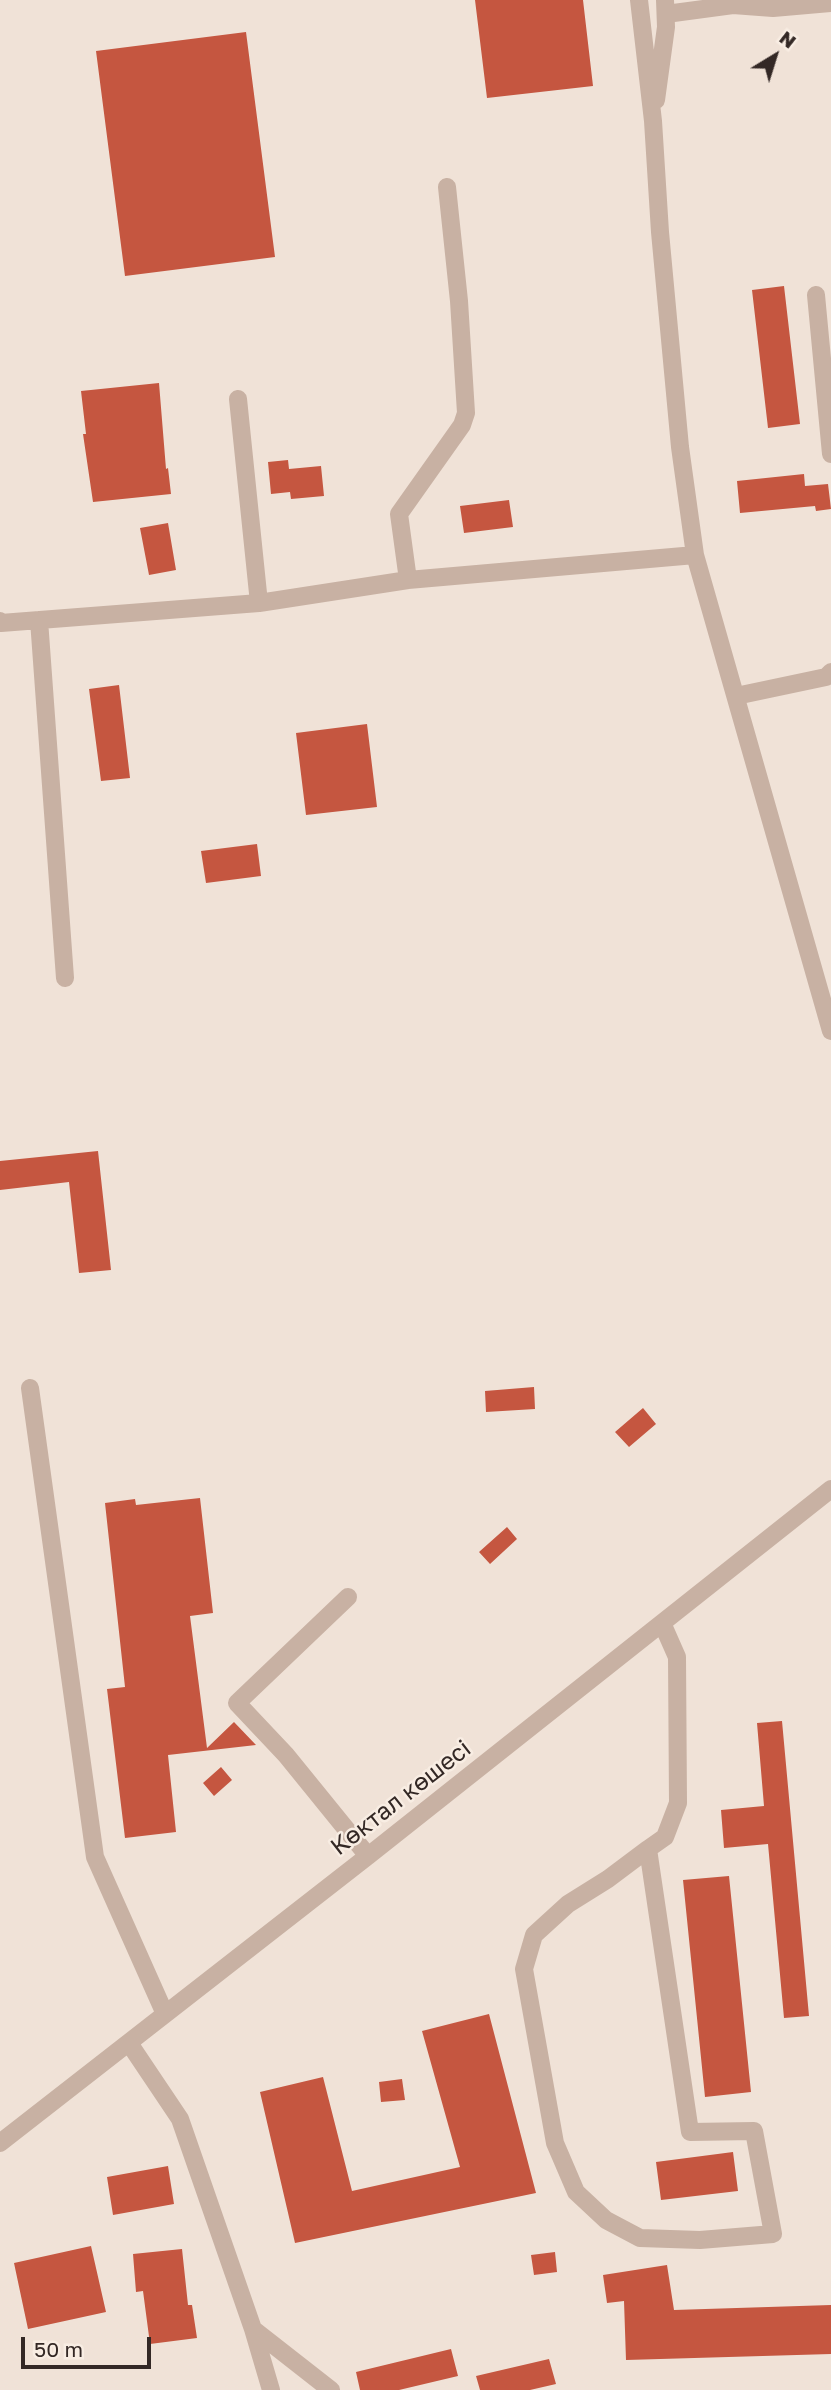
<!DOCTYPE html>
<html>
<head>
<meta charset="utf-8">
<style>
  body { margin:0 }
  #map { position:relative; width:831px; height:2390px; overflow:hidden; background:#f0e2d7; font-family:"Golos Text",sans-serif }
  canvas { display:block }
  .north { position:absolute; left:740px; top:21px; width:70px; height:70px; -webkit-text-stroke:5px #f8ede3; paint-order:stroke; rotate:38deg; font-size:19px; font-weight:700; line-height:28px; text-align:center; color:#332825 }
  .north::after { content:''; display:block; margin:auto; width:24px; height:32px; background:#332825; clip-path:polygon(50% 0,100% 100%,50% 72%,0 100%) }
  .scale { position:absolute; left:21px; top:2337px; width:130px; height:32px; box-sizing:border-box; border:4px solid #332825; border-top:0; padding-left:9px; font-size:21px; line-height:24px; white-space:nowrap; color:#332825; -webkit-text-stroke:5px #f8ede3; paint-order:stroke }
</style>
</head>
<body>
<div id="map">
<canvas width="831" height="2390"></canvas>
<div class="north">N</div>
<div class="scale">50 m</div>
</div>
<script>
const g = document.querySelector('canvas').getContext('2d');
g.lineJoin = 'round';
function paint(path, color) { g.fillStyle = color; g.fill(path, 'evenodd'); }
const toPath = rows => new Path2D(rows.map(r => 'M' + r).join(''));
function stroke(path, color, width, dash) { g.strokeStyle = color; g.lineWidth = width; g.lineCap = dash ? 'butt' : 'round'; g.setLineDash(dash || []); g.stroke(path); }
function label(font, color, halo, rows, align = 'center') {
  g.font = font + ' "Golos Text",sans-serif'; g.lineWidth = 5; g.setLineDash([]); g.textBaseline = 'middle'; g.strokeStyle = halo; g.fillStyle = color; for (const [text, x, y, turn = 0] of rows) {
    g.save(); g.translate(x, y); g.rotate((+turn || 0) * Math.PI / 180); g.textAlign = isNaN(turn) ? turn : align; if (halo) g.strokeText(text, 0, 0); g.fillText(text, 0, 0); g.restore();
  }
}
paint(toPath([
  [475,0,583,0,593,86,487,98],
  [246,32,275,257,125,276,96,51],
  [784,286,800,424,768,428,752,290],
  [159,383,166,469,168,468,171,494,93,502,83,434,86,434,81,391],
  [288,460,289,469,321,466,324,496,291,499,290,492,271,494,268,462],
  [804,474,805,486,828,484,831,509,816,511,815,506,740,513,737,481],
  [509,500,513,527,464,533,460,506],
  [168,523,176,570,149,575,140,528],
  [119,685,130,778,101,781,89,689],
  [367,724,377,807,306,815,296,733],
  [257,844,261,876,206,883,201,851],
  [98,1151,111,1270,79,1273,69,1182,0,1190,0,1161],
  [534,1387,535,1409,486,1412,485,1391],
  [643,1408,656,1424,629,1447,615,1432],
  [200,1498,213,1613,190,1616,207,1748,234,1722,256,1745,168,1755,176,1832,125,1838,107,1689,125,1687,105,1503,135,1499,136,1505],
  [507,1527,517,1539,490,1564,479,1552],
  [782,1721,809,2016,784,2018,768,1844,724,1848,721,1810,764,1806,757,1723],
  [221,1767,232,1780,214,1796,203,1783],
  [729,1876,751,2092,705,2097,683,1880],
  [489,2014,536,2193,295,2243,260,2092,323,2077,352,2191,460,2167,422,2031],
  [402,2079,405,2100,381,2102,379,2082],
  [733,2152,738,2191,661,2200,656,2162],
  [168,2166,174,2204,113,2215,107,2177],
  [91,2246,106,2312,28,2329,14,2263],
  [182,2249,188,2305,192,2305,197,2338,150,2344,143,2291,136,2292,133,2254],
  [555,2252,557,2272,534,2275,531,2255],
  [667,2265,674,2310,831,2305,831,2354,626,2360,624,2301,607,2303,603,2275],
  [451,2349,458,2376,399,2390,360,2390,356,2372],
  [549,2359,556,2384,530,2390,480,2390,476,2376]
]), '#c55640');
stroke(toPath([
  [639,0,653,121,660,232,680,447,695,555],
  [666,14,733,5,773,8,831,3],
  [656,100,666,27,665,0],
  [816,295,831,454],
  [238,399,259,603],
  [408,580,399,514,462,425,466,413,459,301,447,187],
  [39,620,65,978],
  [0,621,1,623,259,603,408,580,695,555,831,1031],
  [736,696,826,677,831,672],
  [30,1388,95,1857,165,2014],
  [348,1597,237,1703,286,1755,368,1856],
  [648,1849,690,2132,754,2131,773,2234,700,2240,640,2238,606,2220,576,2192,555,2143,524,1969,534,1935,568,1904,608,1879,648,1849,665,1837,678,1803,677,1657,662,1623],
  [129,2043,180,2119,253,2329,271,2390],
  [0,2143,368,1856,831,1489],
  [253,2329,331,2390]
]), '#c8b1a3', 18);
label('24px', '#332825', '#f8ede3', [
  ["Көктал көшесі",401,1798,-38]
]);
</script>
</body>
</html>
